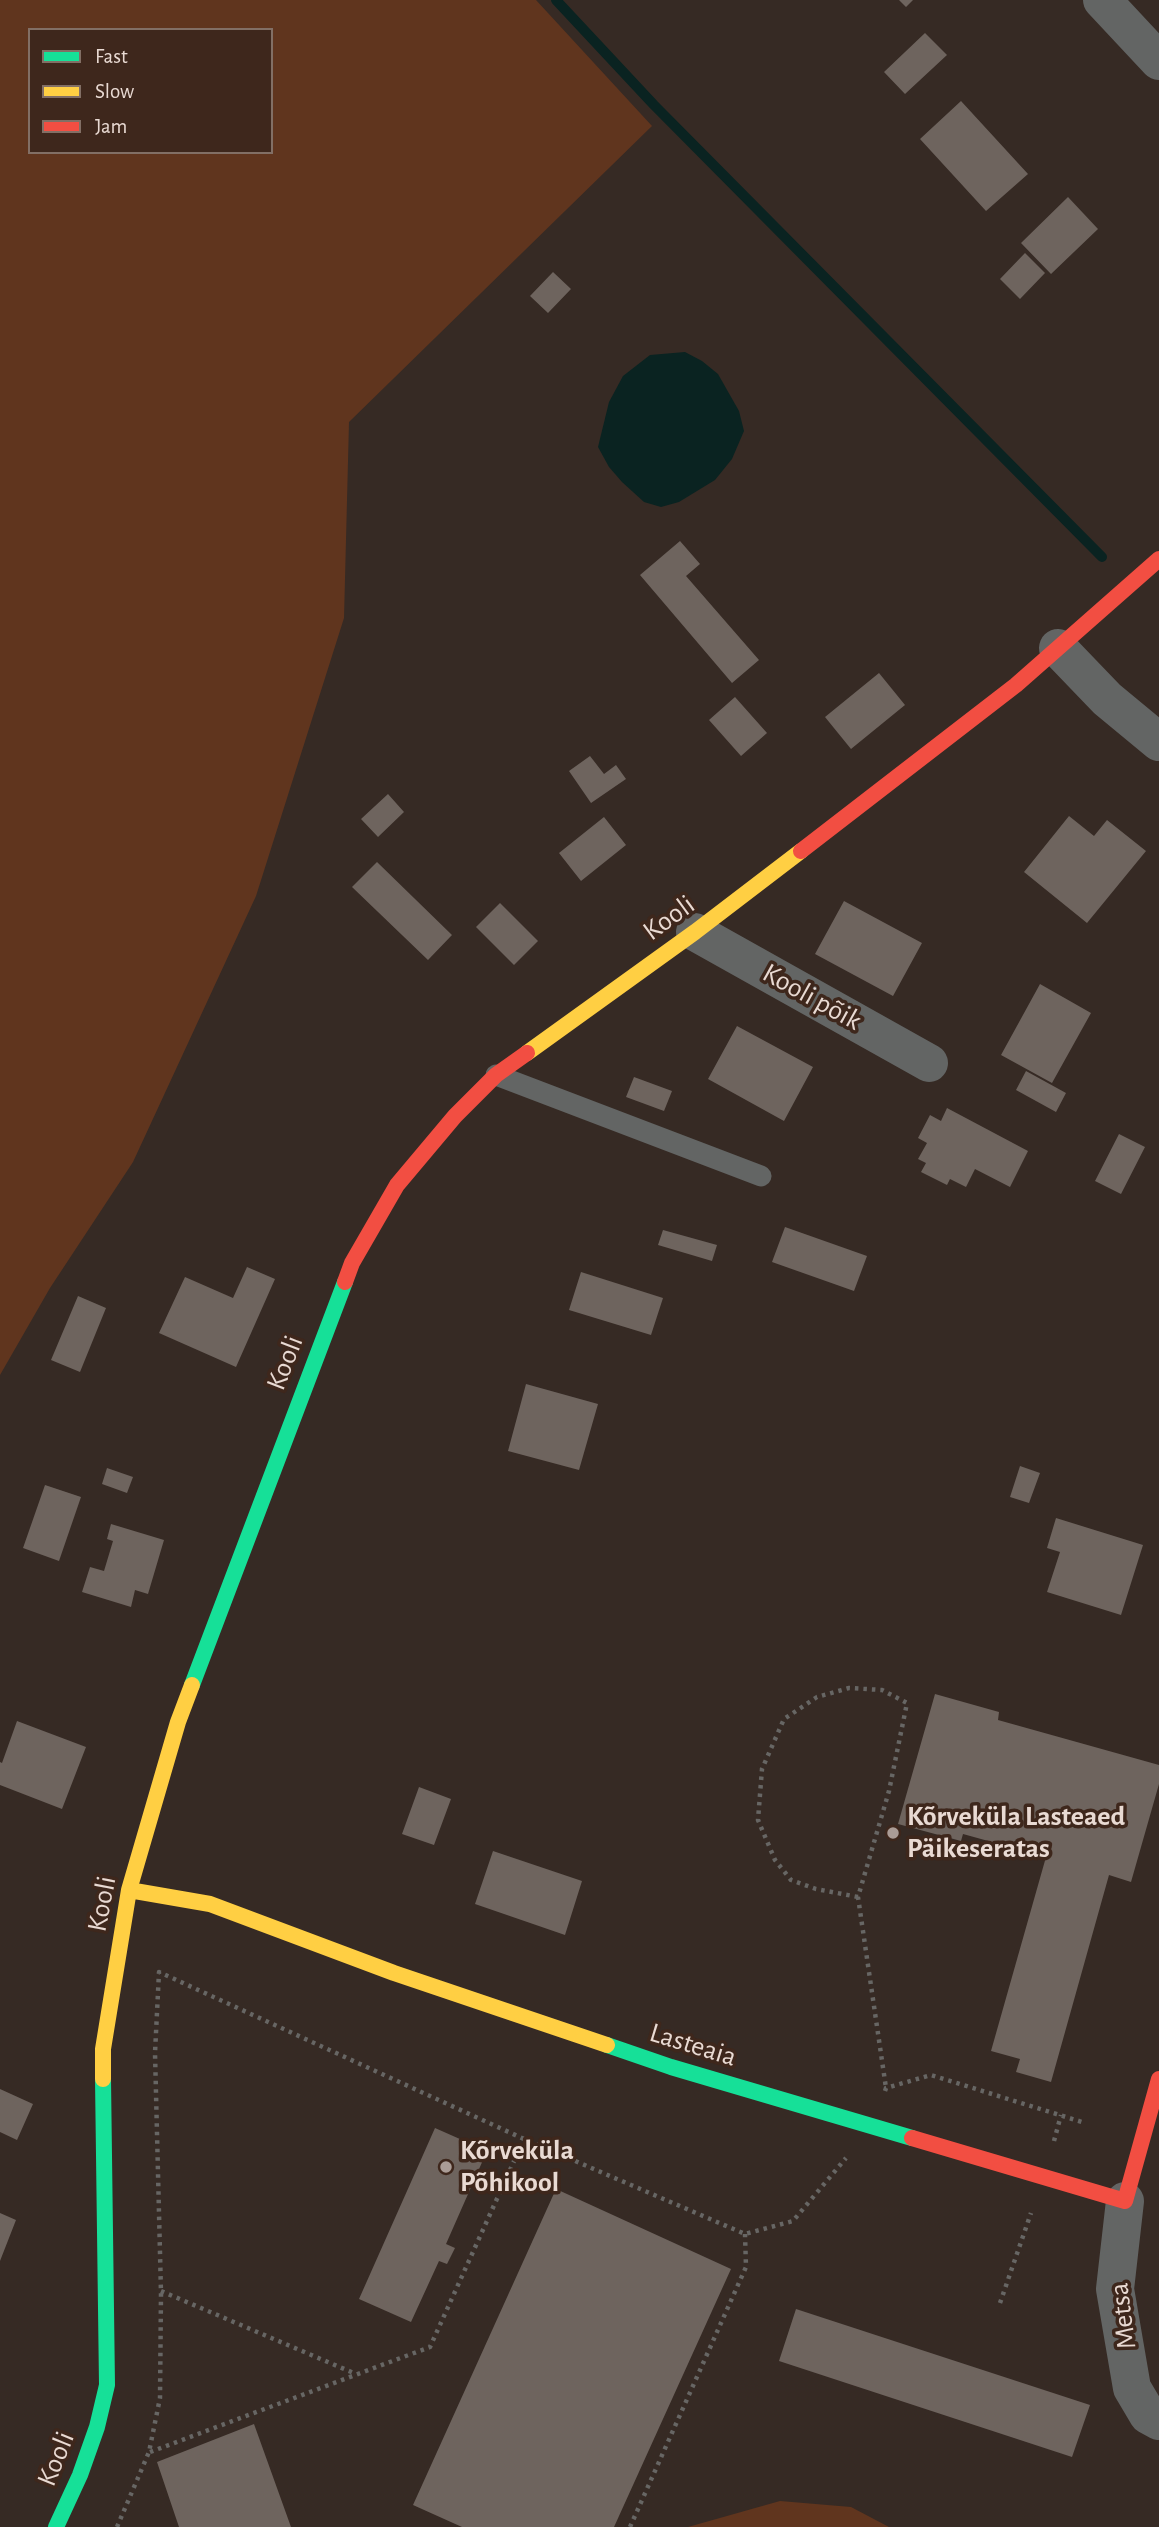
<!DOCTYPE html>
<html>
<head>
<meta charset="utf-8">
<style>
  body { margin:0 }
  #map { position:relative; width:1159px; height:2527px; overflow:hidden; background:#362a24; font-family:"Alegreya Sans",sans-serif }
  canvas { display:block }
  .legend { position:absolute; left:28px; top:28px; width:245px; height:126px; box-sizing:border-box; background:#3e271c; border:2px solid #826f65; margin:0; padding:9px 12px; list-style:none; font-size:21px; color:#e9dad3 }
  .legend li { display:flex; align-items:center; gap:14px; height:35px }
  .legend b { width:35px; border:2px solid #826f65 }
</style>
</head>
<body>
<div id="map">
<canvas width="1159" height="2527"></canvas>
<ul class="legend">
<li><b style="height:9px;background:#16e098"></b>Fast</li>
<li><b style="height:9px;background:#ffcf43"></b>Slow</li>
<li><b style="height:9px;background:#f24e42"></b>Jam</li>
</ul>
</div>
<script>
const g = document.querySelector('canvas').getContext('2d');
g.lineJoin = 'round';
function paint(path, color) { g.fillStyle = color; g.fill(path, 'evenodd'); }
const toPath = rows => new Path2D(rows.map(r => 'M' + r).join(''));
function stroke(path, color, width, dash) { g.strokeStyle = color; g.lineWidth = width; g.lineCap = dash ? 'butt' : 'round'; g.setLineDash(dash || []); g.stroke(path); }
function label(font, color, halo, rows, align = 'center') {
  g.font = font + ' "Alegreya Sans",sans-serif'; g.lineWidth = 7; g.setLineDash([]); g.textBaseline = 'middle'; g.strokeStyle = halo; g.fillStyle = color; for (const [text, x, y, turn = 0] of rows) {
    g.save(); g.translate(x, y); g.rotate((+turn || 0) * Math.PI / 180); g.textAlign = isNaN(turn) ? turn : align; if (halo) g.strokeText(text, 0, 0); g.fillText(text, 0, 0); g.restore();
  }
}
paint(toPath([
  [0,0,536,0,652,126,349,422,344,618,256,896,133,1162,50,1288,0,1375],
  [30,30,271,30,271,152,30,152],
  [780,2501,851,2507,889,2527,688,2527]
]), '#60351e');
paint(toPath([
  [685,352,702,361,718,374,739,411,744,431,732,459,715,480,679,502,661,507,644,502,622,482,609,467,598,447,609,402,623,376,650,355]
]), '#0a2321');
stroke(toPath([
  [556,0,654,105,1102,557]
]), '#0a2321', 10);
paint(toPath([
  [899,0,913,0,906,7],
  [925,33,947,55,905,94,884,72],
  [961,101,1028,174,986,211,920,139],
  [1068,197,1098,229,1051,274,1021,243],
  [1025,253,1045,273,1020,299,1000,279],
  [553,272,571,289,548,313,530,296],
  [680,541,700,564,686,576,759,660,732,683,640,575],
  [879,673,905,705,851,749,825,717],
  [735,697,767,733,741,756,709,720],
  [590,756,604,774,616,765,626,779,591,803,569,771],
  [388,794,404,812,378,837,361,819],
  [1069,816,1094,836,1107,820,1146,851,1087,923,1024,872],
  [604,817,626,845,581,881,559,853],
  [377,862,452,935,428,960,352,887],
  [844,901,922,943,893,996,815,954],
  [500,903,538,941,514,965,476,927],
  [1040,984,1091,1013,1052,1083,1001,1055],
  [737,1026,813,1067,784,1121,708,1079],
  [1026,1071,1066,1093,1056,1112,1016,1090],
  [634,1077,672,1091,664,1111,626,1097],
  [947,1108,1028,1151,1010,1187,975,1169,966,1187,950,1179,947,1185,921,1172,926,1163,918,1159,927,1143,918,1138,930,1115,941,1121],
  [1119,1134,1145,1147,1121,1194,1095,1181],
  [785,1227,867,1256,854,1291,772,1262],
  [663,1230,717,1245,712,1261,658,1245],
  [247,1267,275,1279,236,1367,159,1333,185,1277,233,1298],
  [581,1272,663,1298,651,1335,569,1310],
  [78,1296,106,1308,80,1372,51,1360],
  [526,1384,598,1404,579,1470,508,1451],
  [1020,1466,1040,1473,1029,1503,1010,1497],
  [107,1468,133,1477,127,1493,102,1484],
  [45,1485,81,1497,59,1561,23,1548],
  [1056,1518,1143,1545,1121,1615,1047,1592,1060,1552,1047,1548],
  [111,1524,164,1540,148,1594,135,1590,131,1607,82,1592,90,1567,104,1571,113,1541,107,1539],
  [935,1694,999,1712,998,1720,1159,1765,1159,1784,1131,1882,1109,1875,1051,2082,1016,2072,1020,2059,991,2051,1046,1857,963,1834,961,1841,898,1824],
  [17,1721,86,1747,62,1809,0,1785,0,1762,2,1763],
  [419,1787,451,1799,434,1845,402,1834],
  [493,1851,582,1881,565,1935,475,1904],
  [0,2089,33,2104,17,2140,0,2132],
  [435,2128,487,2151,446,2244,455,2248,447,2264,439,2261,411,2322,359,2299],
  [556,2189,731,2269,614,2527,462,2527,413,2505],
  [0,2213,16,2220,0,2261],
  [796,2309,1090,2405,1072,2457,779,2361],
  [254,2424,291,2527,179,2527,157,2462]
]), '#6e645e');
stroke(toPath([
  [858,1897,816,1889,791,1880,775,1860,758,1820,762,1769,784,1719,817,1697,849,1688,882,1690,907,1703,889,1791,858,1897,886,2088],
  [885,2091,886,2088,931,2075,1082,2122],
  [1054,2141,1061,2115],
  [161,2291,356,2374],
  [1000,2303,1031,2213],
  [150,2452,430,2347,524,2139],
  [117,2527,149,2452,160,2398,161,2293,155,2053,159,1972,524,2139,745,2234,793,2221,846,2158],
  [630,2527,746,2267,745,2234]
]), '#676664', 4.5, [3.5, 5]);
stroke(toPath([
  [496,1075,761,1176]
]), '#636564', 21);
stroke(toPath([
  [1102,0,1159,61],
  [1058,648,1107,699,1159,742],
  [695,932,929,1063],
  [1125,2201,1115,2289,1132,2388,1148,2415,1159,2421]
]), '#636564', 38);
stroke(toPath([
  [192,1685,345,1282],
  [607,2045,671,2067,912,2138],
  [56,2527,80,2475,97,2427,107,2385,103,2079]
]), '#16e098', 16);
stroke(toPath([
  [527,1053,695,932,801,851],
  [129,1890,210,1904,394,1973,607,2045],
  [103,2079,103,2049,129,1890,178,1722,192,1685]
]), '#ffcf43', 16);
stroke(toPath([
  [801,851,1016,685,1159,559],
  [345,1282,352,1263,397,1185,455,1116,496,1075,527,1053],
  [912,2138,1125,2201,1159,2079]
]), '#f24e42', 16);
for (const [x, y, r, color] of [
  [893,1833,7,"#aa9c96"],
  [446,2167,7,"#aa9c96"]
]) { const dot = new Path2D(); dot.arc(x, y, r, 0, 2 * Math.PI); g.fillStyle = color; g.fill(dot); stroke(dot, '#3e271c', 2.5); }
label('28px', '#e9dad3', '#3e271c', [
  ["Kooli",669,918,-36],
  ["Kooli põik",812,997,29],
  ["Kooli",285,1363,-69],
  ["Kooli",102,1904,-79],
  ["Lasteaia",693,2045,17],
  ["Metsa",1123,2316,-97],
  ["Kooli",56,2459,-68]
]);
label('bold 28px', '#e9dad3', '#3e271c', [
  ["Kõrveküla Lasteaed",907,1817],
  ["Päikeseratas",907,1849],
  ["Kõrveküla",460,2151],
  ["Põhikool",460,2183]
], 'left');
</script>
</body>
</html>
